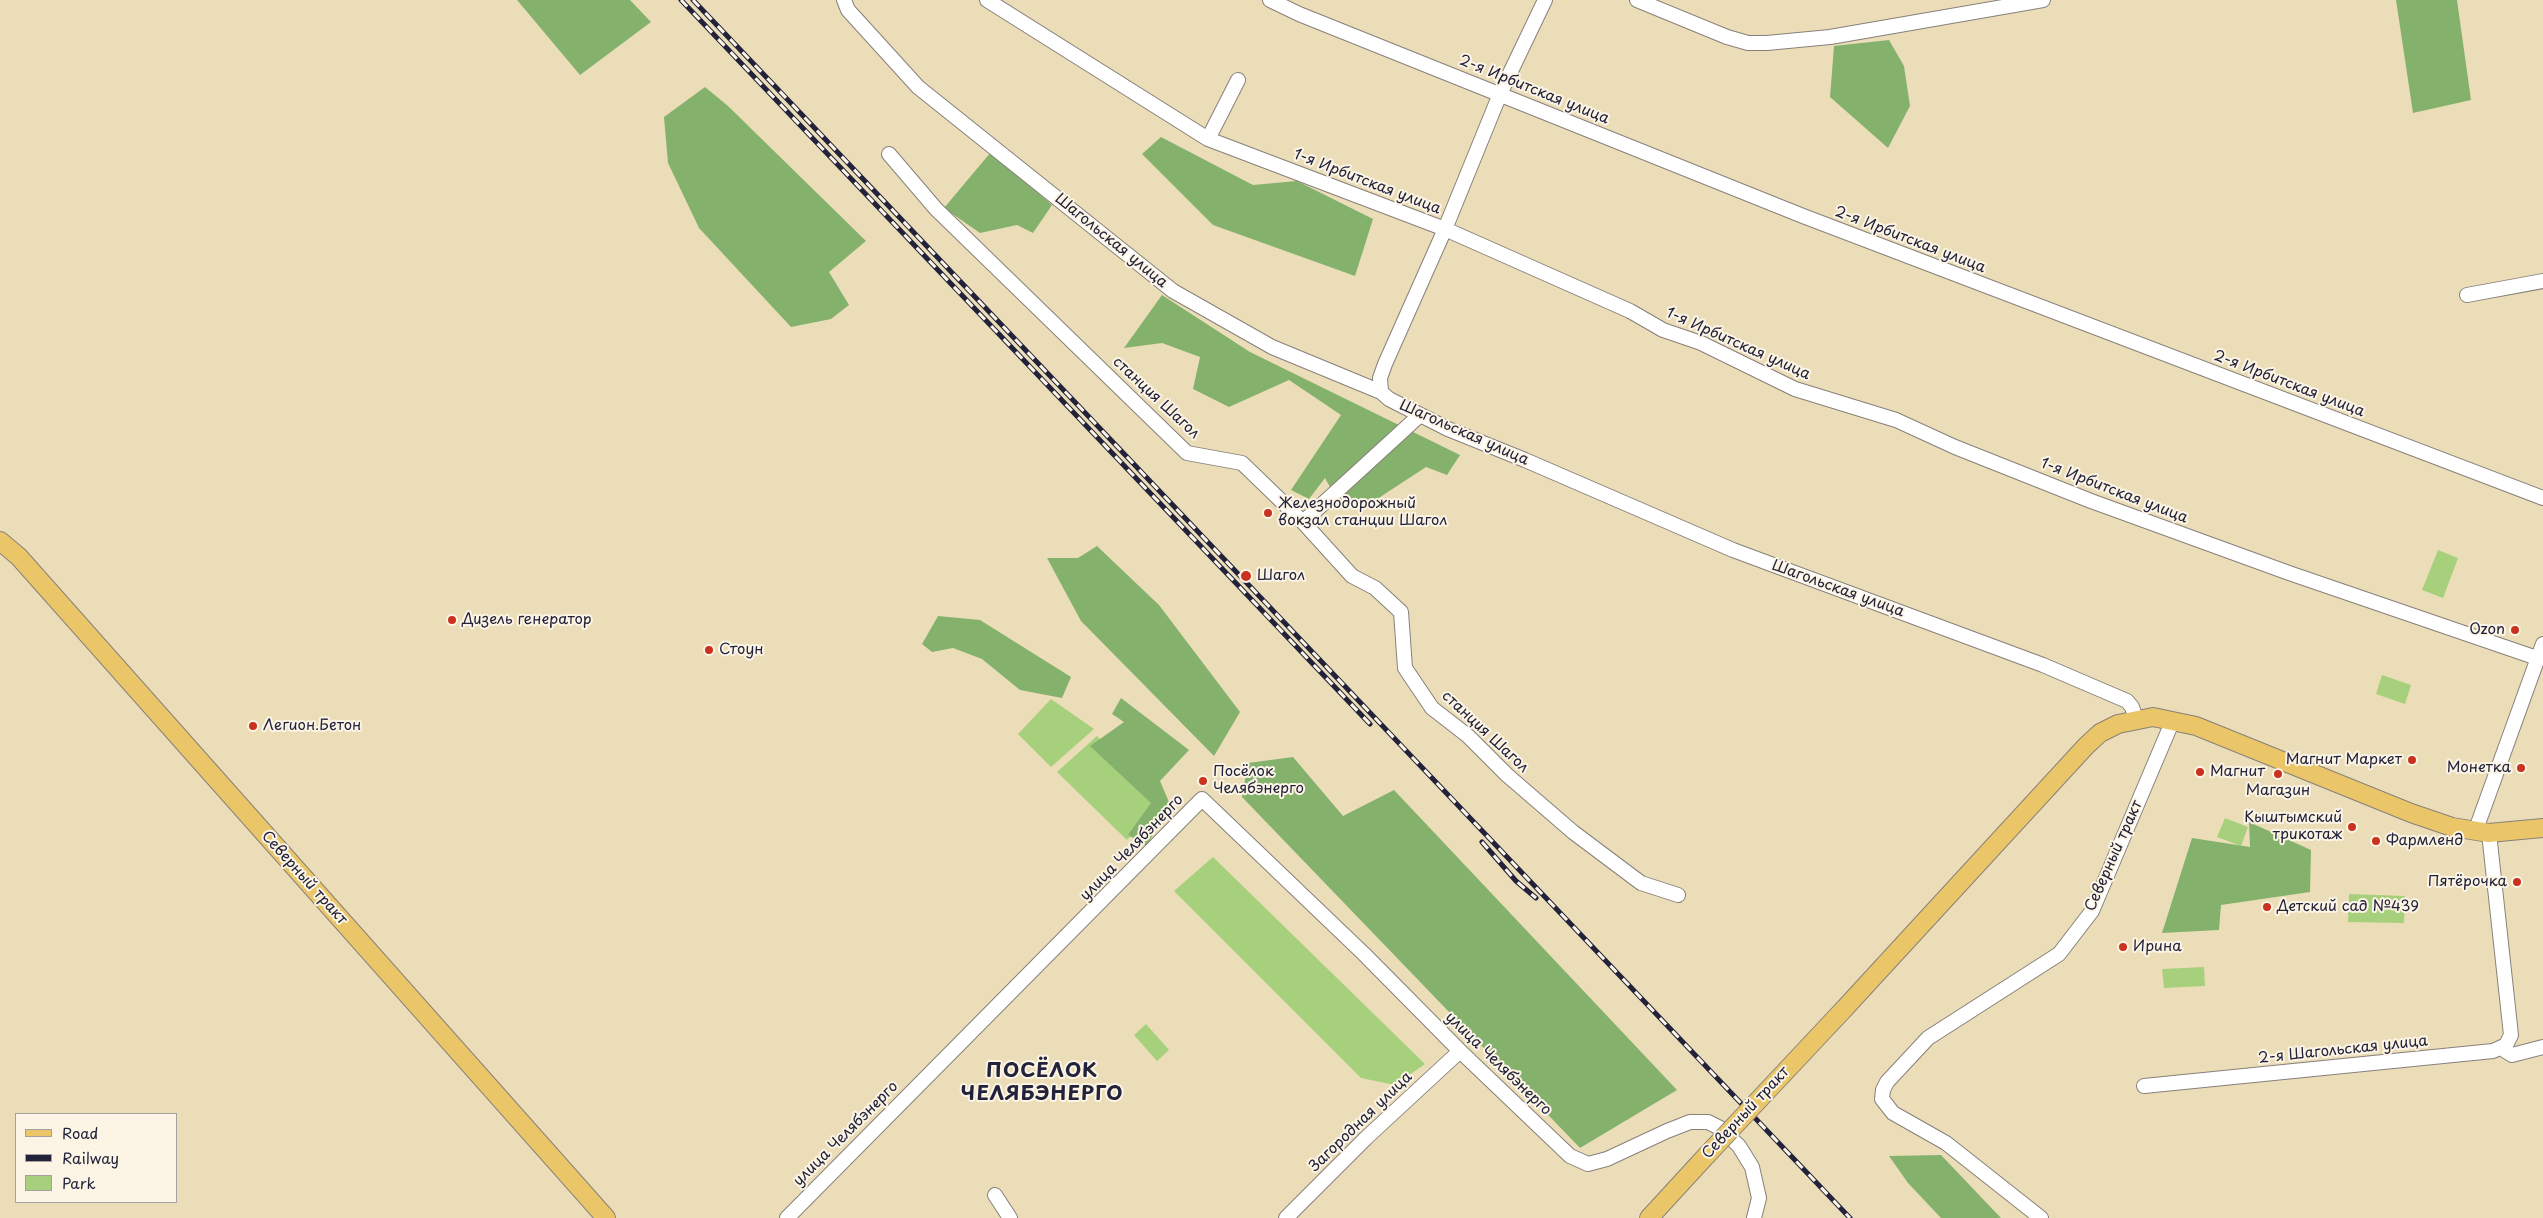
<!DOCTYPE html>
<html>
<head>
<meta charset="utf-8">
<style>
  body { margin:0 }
  #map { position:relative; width:2543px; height:1218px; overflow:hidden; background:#ecddb9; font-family:"Playpen Sans",sans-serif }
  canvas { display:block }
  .legend { position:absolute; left:15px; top:1113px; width:162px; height:90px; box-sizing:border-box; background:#fcf5e5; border:1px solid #a5a1a1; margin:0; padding:6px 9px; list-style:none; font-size:15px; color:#22223b }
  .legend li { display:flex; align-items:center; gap:10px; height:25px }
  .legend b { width:25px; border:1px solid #a5a1a1 }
</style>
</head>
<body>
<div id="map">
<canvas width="2543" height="1218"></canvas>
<ul class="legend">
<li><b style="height:6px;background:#eac669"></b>Road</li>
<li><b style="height:6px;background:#22223b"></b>Railway</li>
<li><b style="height:14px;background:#a6d07c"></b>Park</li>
</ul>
</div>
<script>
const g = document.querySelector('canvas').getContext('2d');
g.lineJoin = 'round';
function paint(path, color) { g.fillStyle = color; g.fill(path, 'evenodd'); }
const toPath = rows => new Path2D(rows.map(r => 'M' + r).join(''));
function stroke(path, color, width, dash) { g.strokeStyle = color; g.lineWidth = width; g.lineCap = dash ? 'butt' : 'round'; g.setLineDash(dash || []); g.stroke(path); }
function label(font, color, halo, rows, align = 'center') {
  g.font = font + ' "Playpen Sans",sans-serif'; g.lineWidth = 4; g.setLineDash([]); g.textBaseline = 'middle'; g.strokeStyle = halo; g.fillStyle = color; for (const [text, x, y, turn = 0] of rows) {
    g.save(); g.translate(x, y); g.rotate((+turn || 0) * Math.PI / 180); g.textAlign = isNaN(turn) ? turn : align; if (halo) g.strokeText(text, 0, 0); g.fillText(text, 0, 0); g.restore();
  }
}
paint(toPath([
  [2438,550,2458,558,2443,598,2422,590],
  [2382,675,2411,685,2405,704,2376,694],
  [1051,699,1094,729,1051,767,1018,734],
  [1097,736,1164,802,1127,840,1057,772],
  [2225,818,2248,827,2241,846,2217,837],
  [1213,857,1425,1064,1395,1085,1361,1078,1174,891],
  [2349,894,2405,896,2404,923,2348,922],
  [2204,967,2205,986,2164,988,2162,969],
  [1146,1024,1169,1050,1157,1061,1134,1035]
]), '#a6d07c');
paint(toPath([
  [517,0,630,0,651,22,580,75],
  [2396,0,2457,0,2471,100,2413,113],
  [1889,40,1904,66,1910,106,1888,148,1830,97,1834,46],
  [705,87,728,106,866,241,829,272,849,305,831,319,791,327,699,228,668,163,664,117],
  [1161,137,1253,185,1297,181,1373,219,1355,276,1213,225,1142,154],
  [991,152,1052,205,1033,233,1017,225,980,233,944,208],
  [1162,295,1250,352,1460,455,1447,475,1426,467,1371,503,1337,500,1325,478,1309,499,1291,490,1341,415,1289,380,1229,407,1193,389,1200,357,1162,343,1124,348],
  [1097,546,1159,605,1240,712,1214,756,1081,621,1047,558,1078,558],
  [938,616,980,620,1071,677,1062,698,1020,690,982,659,953,648,932,652,922,644],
  [1121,698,1189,750,1160,781,1169,802,1147,846,1128,835,1151,803,1090,746,1124,722,1112,714],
  [1293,757,1343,816,1394,790,1677,1090,1580,1148,1242,797,1248,763],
  [2249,822,2311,850,2310,892,2221,905,2219,930,2162,933,2192,838,2250,847],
  [1941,1155,2001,1218,1941,1218,1908,1183,1889,1156]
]), '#84b26c');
const minor = toPath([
  [844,0,848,10,918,87,1173,291,1272,347,1381,392,1389,399,1448,429,1525,460,1733,550,2043,665,2127,701,2132,707,2136,719],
  [987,0,1208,139,1445,229,1630,311,1663,330,1701,343,1795,389,1896,420,1955,447,2091,501,2289,573,2537,658],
  [1270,0,1299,14,1803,216,2543,498],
  [1637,0,1727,37,1748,43,1767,43,1830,37,2043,0],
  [1208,139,1238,80],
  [889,154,936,209,1187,453,1242,463,1303,522,1352,576,1375,588,1401,612,1405,668,1432,708,1468,736,1507,775,1573,832,1641,883,1678,895],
  [2467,295,2543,281],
  [1381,392,1380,378,1385,364,1445,229,1500,94,1545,0],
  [1303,522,1420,415],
  [2475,832,2543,644],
  [2501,1048,2512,1055,2543,1047],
  [2144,1086,2493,1051,2506,1045,2511,1035,2489,833],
  [995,1195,1010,1218],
  [787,1218,1202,799,1364,954,1460,1051,1570,1156,1588,1164,1607,1159,1667,1131,1690,1122,1708,1122,1720,1128,1739,1146,1752,1167,1759,1198,1754,1218],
  [1286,1218,1366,1138,1460,1051],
  [2041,1218,1946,1143,1893,1113,1882,1099,1883,1090,1887,1082,1928,1038,2059,954,2092,911,2173,720]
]);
const major = toPath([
  [0,541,19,557,606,1218],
  [1844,1009,2086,746,2100,733,2118,724,2153,717,2196,726,2411,813,2452,827,2489,833,2543,828],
  [1649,1218,1706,1156]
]);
stroke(minor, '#87807a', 16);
stroke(major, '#87807a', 20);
stroke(minor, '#fff', 14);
stroke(major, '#eac669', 18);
const rail = toPath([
  [681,0,1370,724],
  [693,0,1850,1218],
  [1482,842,1516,881,1536,898]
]);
stroke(rail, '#22223b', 5);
stroke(rail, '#fcf5e5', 3, [9]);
const majorBridge = toPath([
  [1706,1156,1844,1009]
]);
stroke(majorBridge, '#87807a', 20, []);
stroke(majorBridge, '#eac669', 18);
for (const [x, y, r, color] of [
  [1268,513,5,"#c8321e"],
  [1246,576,6,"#c8321e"],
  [452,620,5,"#c8321e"],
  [2515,630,5,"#c8321e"],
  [709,650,5,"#c8321e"],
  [253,726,5,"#c8321e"],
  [2412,760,5,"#c8321e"],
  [2521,768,5,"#c8321e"],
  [2200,772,5,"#c8321e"],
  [2278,774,5,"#c8321e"],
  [1203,781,5,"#c8321e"],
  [2352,827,5,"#c8321e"],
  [2376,841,5,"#c8321e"],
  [2517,882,5,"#c8321e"],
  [2267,907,5,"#c8321e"],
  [2123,947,5,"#c8321e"]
]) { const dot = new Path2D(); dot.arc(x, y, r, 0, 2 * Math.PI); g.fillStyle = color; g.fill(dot); stroke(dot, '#fcf5e5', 2); }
label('15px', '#22223b', '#fcf5e5', [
  ["2-я Ирбитская улица",1534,90,22],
  ["1-я Ирбитская улица",1367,182,21],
  ["2-я Ирбитская улица",1910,240,21],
  ["Шагольская улица",1111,241,39],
  ["1-я Ирбитская улица",1738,344,24],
  ["2-я Ирбитская улица",2289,384,21],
  ["станция Шагол",1156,398,43],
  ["Шагольская улица",1464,433,24],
  ["1-я Ирбитская улица",2114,491,21],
  ["Шагольская улица",1838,589,20],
  ["станция Шагол",1485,732,43],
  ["улица Челябэнерго",1132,848,-46],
  ["Северный тракт",2114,856,-66],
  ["Северный тракт",304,878,48],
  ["2-я Шагольская улица",2343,1050,-6],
  ["улица Челябэнерго",1498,1064,44],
  ["Северный тракт",1746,1113,-47],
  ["Загородная улица",1361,1122,-44],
  ["улица Челябэнерго",846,1134,-45]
]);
label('15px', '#22223b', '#fcf5e5', [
  ["Железнодорожный",1278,504],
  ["вокзал станции Шагол",1278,521],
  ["Шагол",1257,576],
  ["Дизель генератор",462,620],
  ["Ozon",2505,630,"right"],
  ["Стоун",719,650],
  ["Легион.Бетон",263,726],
  ["Магнит Маркет",2402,760,"right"],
  ["Монетка",2511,768,"right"],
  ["Посёлок",1213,772],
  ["Челябэнерго",1213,789],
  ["Магнит",2210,772],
  ["Магазин",2278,791,"center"],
  ["Кыштымский",2342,818,"right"],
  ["трикотаж",2342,835,"right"],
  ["Фармленд",2386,841],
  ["Пятёрочка",2507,882,"right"],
  ["Детский сад №439",2277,907],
  ["Ирина",2133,947]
], 'left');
g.letterSpacing = '1px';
label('bold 20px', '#22223b', '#fcf5e5', [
  ["ПОСЁЛОК",1042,1071],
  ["ЧЕЛЯБЭНЕРГО",1042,1094]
]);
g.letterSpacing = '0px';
</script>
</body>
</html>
